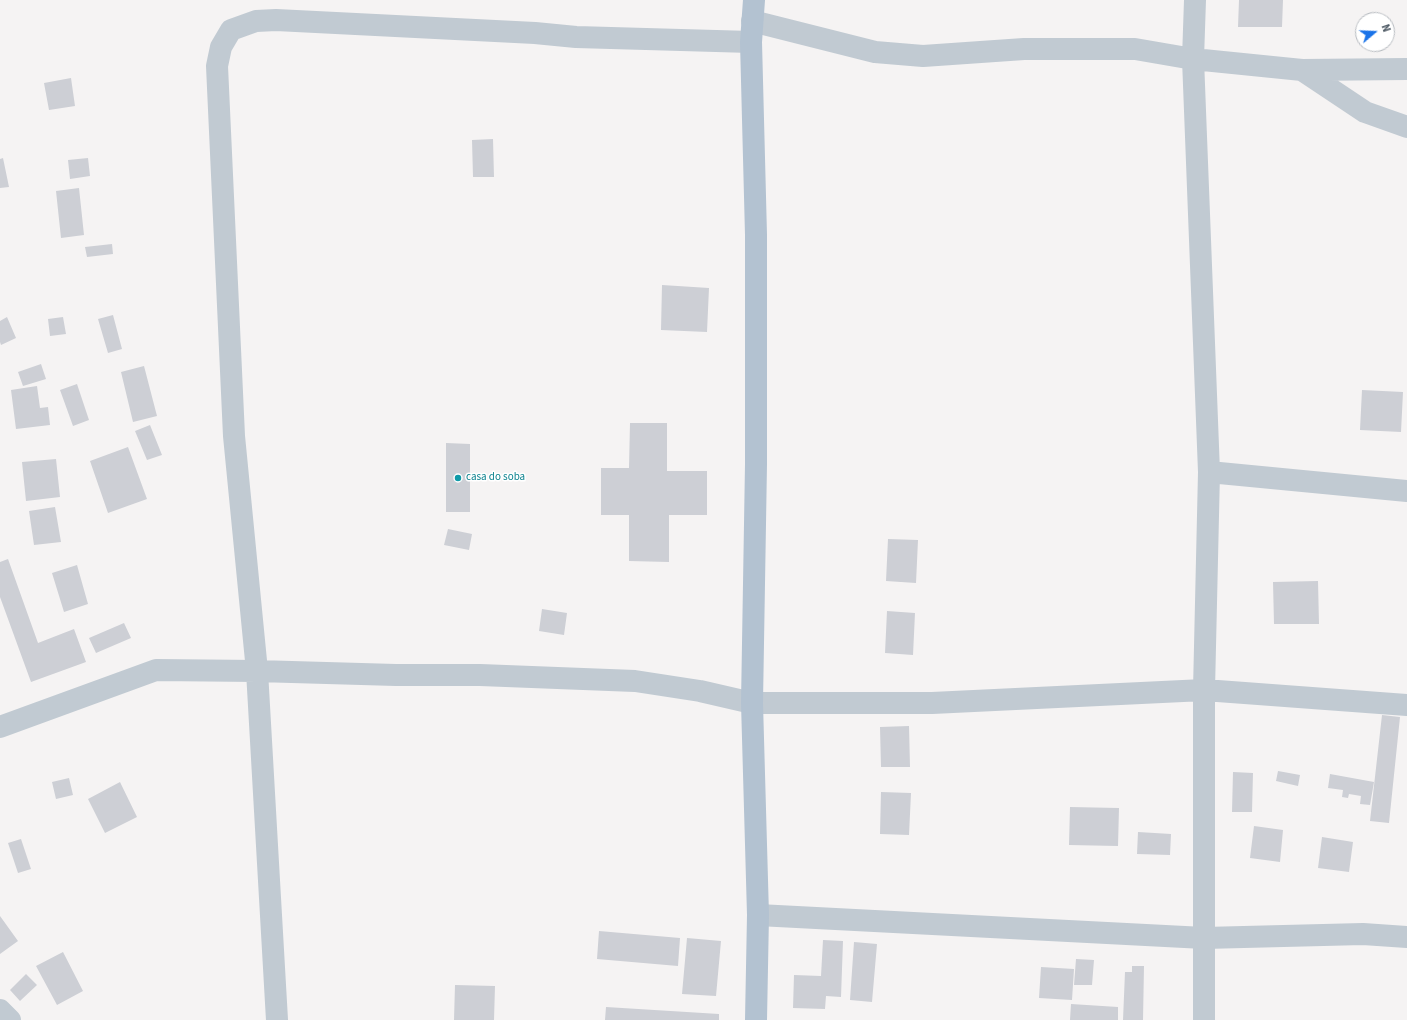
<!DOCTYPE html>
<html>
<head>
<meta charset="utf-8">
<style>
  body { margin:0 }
  #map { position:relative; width:1407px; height:1020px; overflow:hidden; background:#f5f3f3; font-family:"Source Sans 3",sans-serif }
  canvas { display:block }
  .north { position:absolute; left:1355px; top:12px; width:40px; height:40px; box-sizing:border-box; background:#fff; border:1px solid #b7bbc0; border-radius:50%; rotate:71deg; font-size:11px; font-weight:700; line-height:16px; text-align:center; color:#4a5661 }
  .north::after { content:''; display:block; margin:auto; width:14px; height:18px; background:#1a73e8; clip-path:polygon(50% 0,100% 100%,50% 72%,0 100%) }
</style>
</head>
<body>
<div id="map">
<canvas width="1407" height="1020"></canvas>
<div class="north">N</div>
</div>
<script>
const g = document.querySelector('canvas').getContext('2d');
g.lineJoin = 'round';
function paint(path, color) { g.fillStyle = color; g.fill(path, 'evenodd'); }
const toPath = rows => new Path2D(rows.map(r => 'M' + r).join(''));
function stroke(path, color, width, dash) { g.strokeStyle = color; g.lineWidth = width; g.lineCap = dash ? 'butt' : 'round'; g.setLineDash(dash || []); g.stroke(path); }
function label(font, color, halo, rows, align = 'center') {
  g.font = font + ' "Source Sans 3",sans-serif'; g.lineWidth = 3; g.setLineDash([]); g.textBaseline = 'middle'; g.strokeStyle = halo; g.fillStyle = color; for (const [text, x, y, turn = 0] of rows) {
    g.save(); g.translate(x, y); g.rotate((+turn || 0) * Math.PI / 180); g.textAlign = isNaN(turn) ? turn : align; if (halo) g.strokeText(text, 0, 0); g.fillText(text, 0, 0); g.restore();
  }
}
paint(toPath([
  [1239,0,1283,0,1282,27,1238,27],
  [71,78,75,106,49,110,44,83],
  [493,139,494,177,473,177,472,140],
  [3,158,9,187,0,188,0,159],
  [88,158,90,176,70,179,68,160],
  [79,188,84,235,61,238,56,191],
  [112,244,113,254,87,257,85,247],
  [662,285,709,288,707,332,661,330],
  [113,315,122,349,108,353,98,319],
  [7,317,16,338,1,345,0,342,0,321],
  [63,317,66,334,50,336,48,319],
  [41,364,46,379,23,386,18,372],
  [144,366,157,416,133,422,121,372],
  [77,384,89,420,73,426,60,390],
  [37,386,40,408,48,407,50,425,16,429,11,390],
  [1362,390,1403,392,1401,432,1360,430],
  [630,423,667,423,667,471,707,471,707,515,669,515,669,562,629,561,629,515,601,515,601,468,629,468],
  [150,425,162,455,147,460,135,431],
  [446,443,470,444,470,512,446,512],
  [128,447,147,499,108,513,90,461],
  [56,459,60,497,26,501,22,462],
  [55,507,61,542,34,545,29,511],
  [448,529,472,534,469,550,444,545],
  [888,539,918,540,916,583,886,581],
  [8,559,38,643,74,629,86,662,31,682,0,597,0,562],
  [77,565,88,604,64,612,52,573],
  [1318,581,1319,624,1274,624,1273,582],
  [542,609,567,613,564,635,539,631],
  [887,611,915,613,913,655,885,653],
  [124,623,131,638,96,653,89,638],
  [1382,715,1400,717,1389,823,1370,821],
  [909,726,910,767,881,767,880,727],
  [1278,771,1300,775,1298,786,1276,781],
  [1233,772,1253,773,1252,812,1232,812],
  [1330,774,1374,782,1370,805,1360,804,1361,796,1349,794,1348,798,1342,797,1343,790,1328,788],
  [69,778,73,795,56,799,52,782],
  [120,782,137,817,105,833,88,799],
  [881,792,911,793,909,835,880,834],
  [1070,807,1119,808,1118,846,1069,845],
  [1254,826,1283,830,1280,862,1250,858],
  [1138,832,1171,834,1170,855,1137,854],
  [1322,837,1353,842,1349,872,1318,868],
  [21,839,31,869,18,873,8,843],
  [0,916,18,941,0,954],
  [599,931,680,938,678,966,597,959],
  [687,938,721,941,716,996,682,994],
  [823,940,843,941,841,997,826,996,825,1009,793,1008,794,975,821,976],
  [854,942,877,944,872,1002,850,1000],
  [63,952,83,991,57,1005,36,966],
  [1076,959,1094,960,1092,985,1074,985],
  [1132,966,1144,966,1143,1020,1123,1020,1125,972,1132,972],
  [1041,967,1074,969,1072,1000,1039,998],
  [26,974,37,985,20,1001,10,990],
  [455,985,495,986,494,1020,454,1020],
  [1071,1004,1118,1007,1118,1020,1070,1020],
  [606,1007,719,1014,719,1020,605,1020]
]), '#cdcfd5');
stroke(toPath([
  [1195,0,1193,59,1209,472,1204,690,1204,1020],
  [752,21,875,52,923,56,1024,49,1135,49,1193,59,1302,70,1407,69],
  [1302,70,1365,112,1407,127],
  [1209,472,1407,491],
  [0,727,156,670,257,671,396,675,480,675,635,681,700,691,752,703,932,703,1204,690,1407,705],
  [758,915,1204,938,1363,934,1407,937],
  [0,1010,10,1020],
  [277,1020,257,671,234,436,217,66,221,47,231,30,256,21,276,20,535,33,576,37,751,42]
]), '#c1cad2', 22);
stroke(toPath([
  [754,0,751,42,756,235,756,464,752,703,758,915,756,1020]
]), '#b3c2d1', 22);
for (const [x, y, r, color] of [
  [458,478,4,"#0f9aa8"]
]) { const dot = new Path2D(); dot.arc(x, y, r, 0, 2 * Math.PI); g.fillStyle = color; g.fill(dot); stroke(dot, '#fff', 1.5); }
label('11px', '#0d838f', '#fff', [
  ["casa do soba",466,478]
], 'left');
</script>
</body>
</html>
